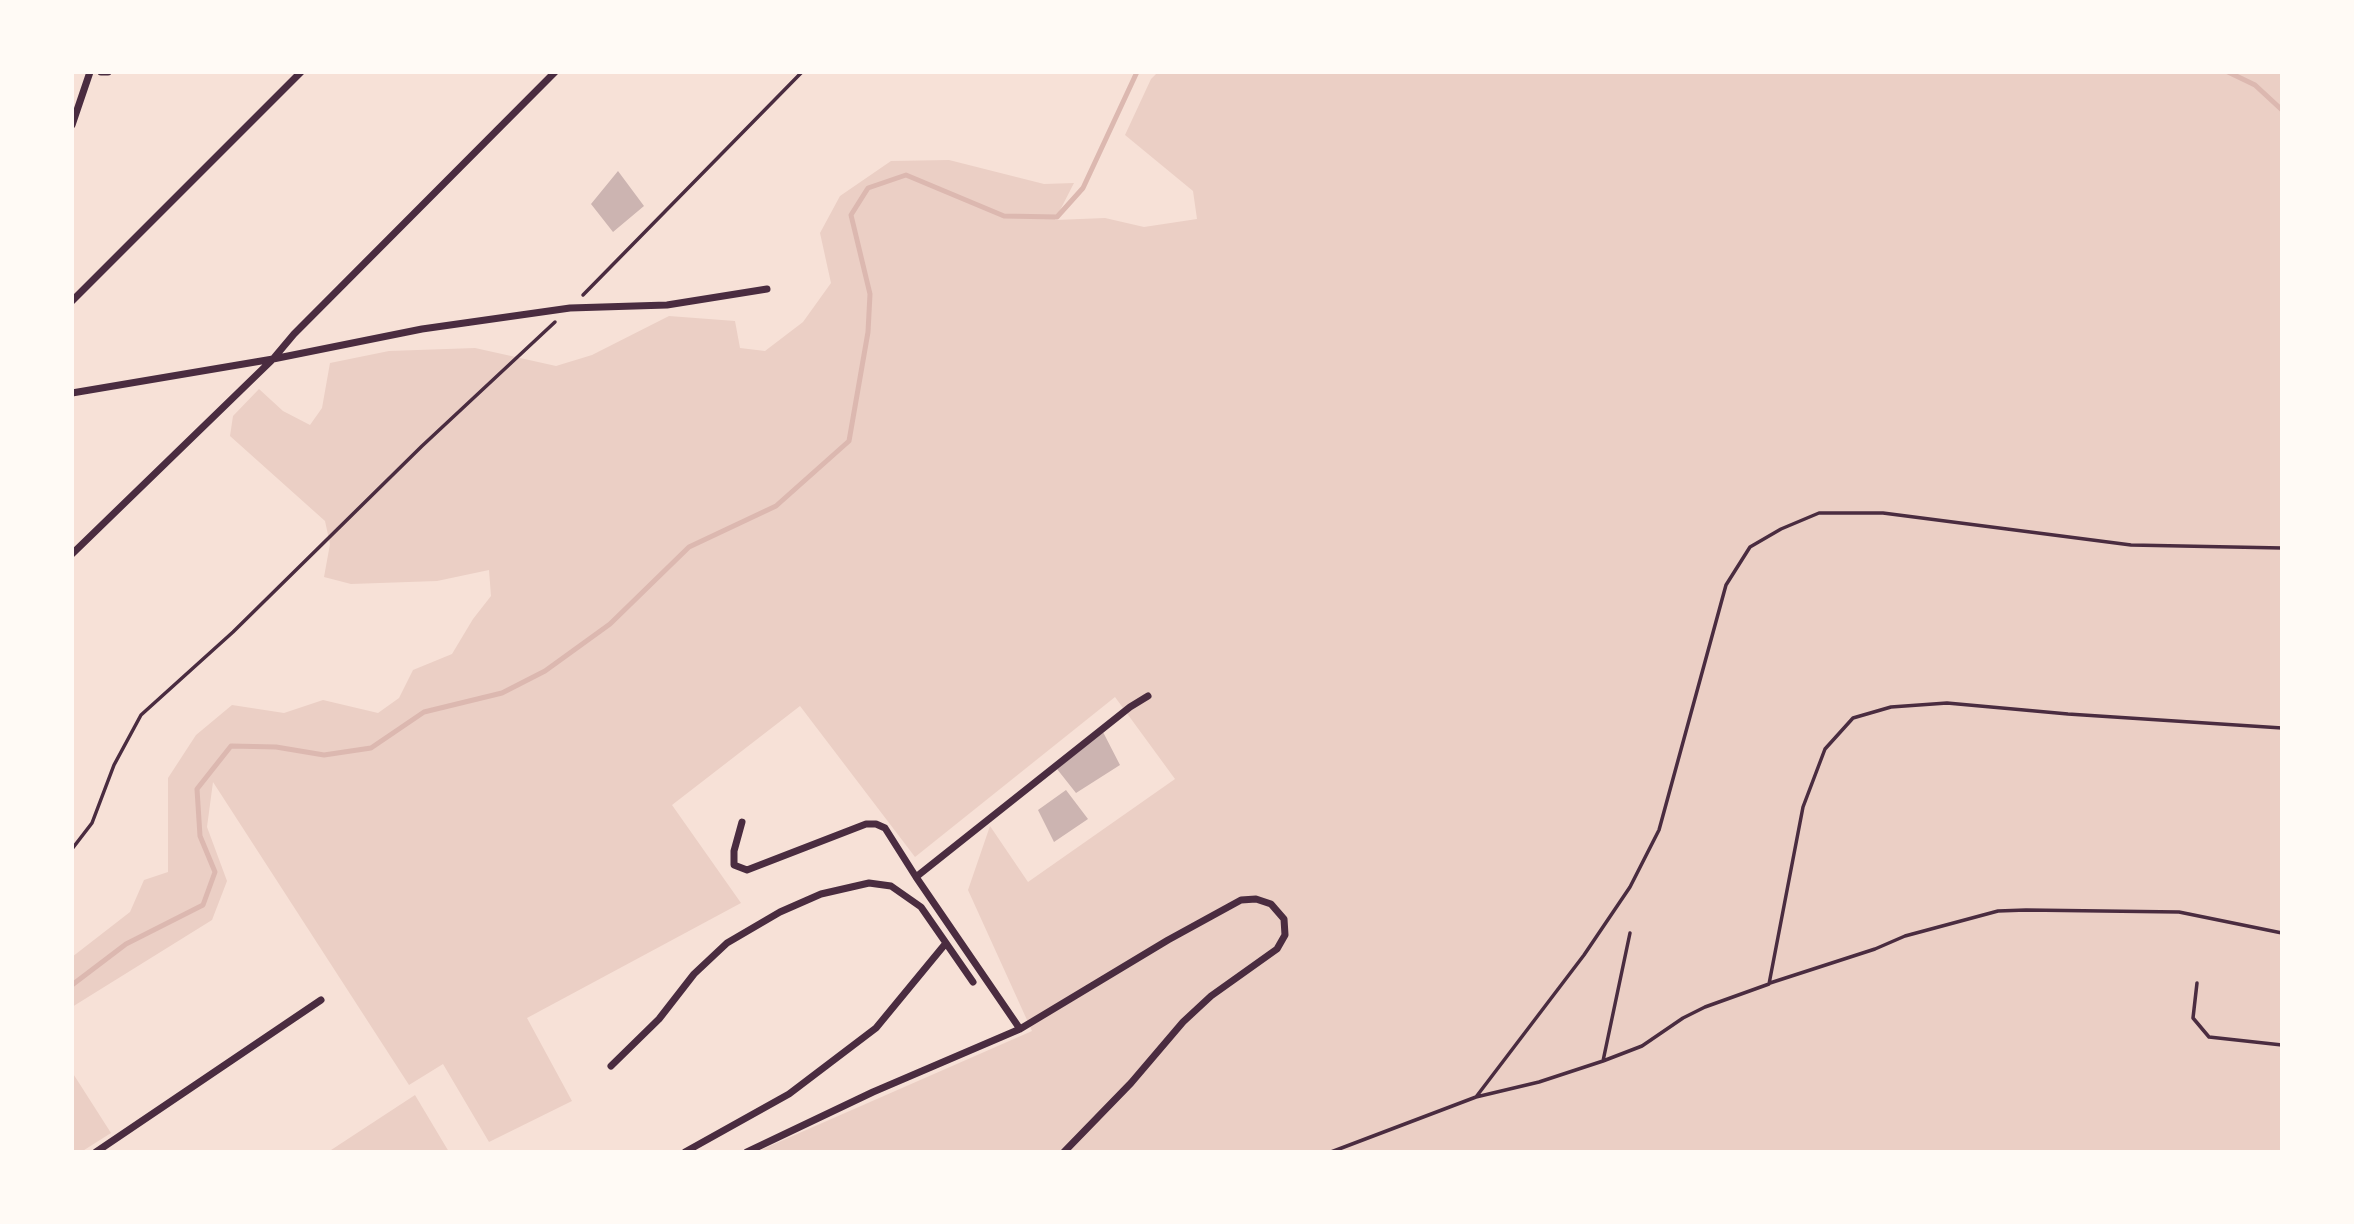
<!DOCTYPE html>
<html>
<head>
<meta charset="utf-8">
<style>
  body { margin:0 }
  #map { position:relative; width:2354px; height:1224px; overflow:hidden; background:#f7e1d7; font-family:Rubik,sans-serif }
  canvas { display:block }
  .frame { position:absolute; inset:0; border:74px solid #fffaf5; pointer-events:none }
</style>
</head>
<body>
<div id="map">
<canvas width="2354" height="1224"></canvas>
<div class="frame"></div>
</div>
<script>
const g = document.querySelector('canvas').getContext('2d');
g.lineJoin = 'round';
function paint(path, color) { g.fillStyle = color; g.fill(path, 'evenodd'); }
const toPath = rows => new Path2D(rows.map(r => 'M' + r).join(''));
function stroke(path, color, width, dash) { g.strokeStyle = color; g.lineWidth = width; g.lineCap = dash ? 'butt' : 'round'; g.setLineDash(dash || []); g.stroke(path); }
paint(toPath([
  [1158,72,2282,72,2282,1152,756,1152,1032,1031,968,890,990,826,1028,882,1175,779,1115,697,915,857,800,706,672,805,741,903,527,1018,572,1101,489,1142,443,1064,409,1085,213,782,207,827,227,881,212,920,72,1007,72,957,130,912,144,880,168,872,168,778,196,735,232,705,284,713,323,700,378,713,399,698,413,670,452,654,473,619,491,596,489,570,437,581,351,584,324,577,330,544,325,521,230,436,233,416,259,389,283,411,310,425,322,408,330,363,389,351,475,348,556,366,592,355,669,316,735,321,740,348,765,351,803,322,831,283,820,233,840,196,891,161,949,160,1044,184,1074,183,1055,220,1105,218,1144,227,1197,219,1193,191,1125,135,1151,79],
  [72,1072,111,1133,81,1152,72,1152],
  [415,1095,449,1152,328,1152]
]), '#ebcfc5');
stroke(toPath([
  [2228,72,2255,85,2282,110],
  [72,985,126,944,203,905,215,872,200,836,197,789,231,746,276,747,324,755,371,748,424,712,502,693,545,671,610,624,689,547,776,506,849,441,868,332,870,294,851,215,868,188,906,175,1004,216,1057,217,1083,188,1137,72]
]), '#dcb8b0', 5);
paint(toPath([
  [618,171,644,206,613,232,591,204],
  [1103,732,1120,765,1076,793,1057,769],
  [1066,790,1088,819,1054,842,1038,810]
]), '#ccb4b1');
stroke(toPath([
  [583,295,802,72],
  [72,849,92,823,114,765,141,715,233,632,422,446,555,322],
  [1770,983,1875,949,1905,936,1998,911,2026,910,2179,912,2282,933],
  [2197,983,2193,1018,2209,1037,2282,1045],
  [1603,1061,1642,1046,1683,1018,1705,1007,1769,984,1803,807,1825,749,1853,718,1891,707,1947,703,2068,714,2282,728],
  [1476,1097,1539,1082,1603,1061,1630,933],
  [1331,1152,1476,1097,1584,955,1630,887,1659,830,1726,585,1750,547,1781,529,1819,513,1883,513,2131,545,2282,548]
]), '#4a2c40', 3.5);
stroke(toPath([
  [101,72,108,72],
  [72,125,90,72],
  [72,301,301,72],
  [72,393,273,359,422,329,570,308,667,305,767,289],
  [72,554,273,359,294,334,555,72],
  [742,822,734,851,734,865,747,870,866,824,876,824,885,828,916,877,1020,1029],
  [916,877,1130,707,1148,696],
  [946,943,973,982],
  [611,1066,659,1019,694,974,727,943,780,912,821,894,869,883,891,886,921,907,946,943,876,1028,789,1094,685,1152],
  [96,1152,321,1000],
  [747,1152,873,1092,1020,1029,1168,940,1241,900,1256,899,1271,904,1284,919,1285,935,1277,949,1211,996,1183,1022,1131,1083,1064,1152]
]), '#4a2c40', 7);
</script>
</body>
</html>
